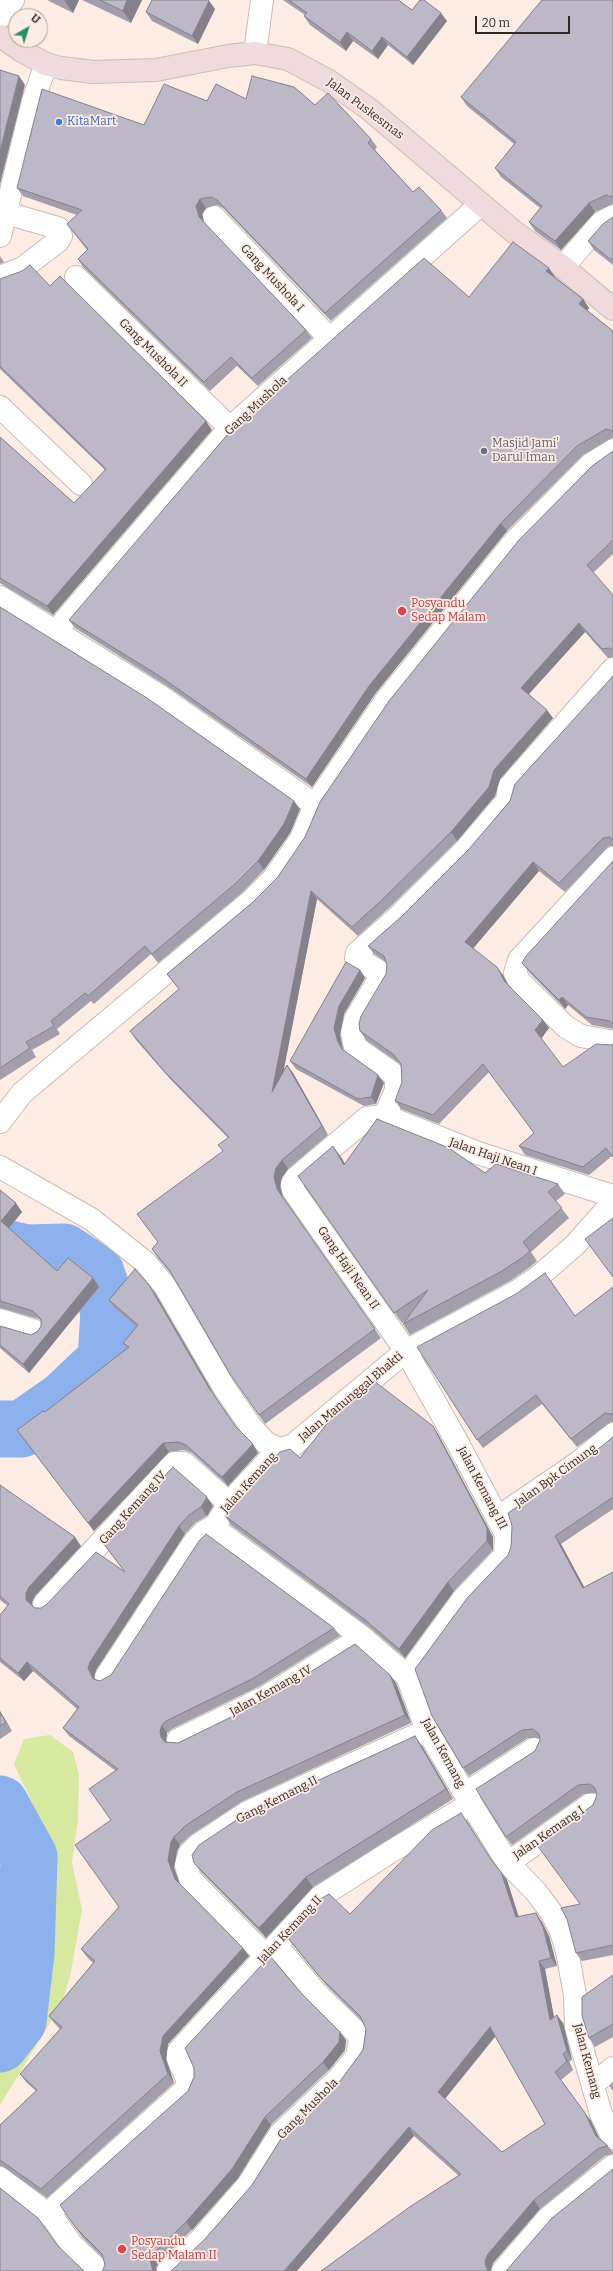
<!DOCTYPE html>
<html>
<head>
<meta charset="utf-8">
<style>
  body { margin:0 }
  #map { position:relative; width:613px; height:2271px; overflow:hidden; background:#fdece4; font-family:Bitter,serif }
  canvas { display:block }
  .north { position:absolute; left:8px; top:8px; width:40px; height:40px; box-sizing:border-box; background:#fdece4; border:1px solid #ab9f99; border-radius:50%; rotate:39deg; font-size:11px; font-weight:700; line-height:16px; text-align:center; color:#312b28 }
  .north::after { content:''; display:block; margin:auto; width:14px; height:18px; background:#288e6a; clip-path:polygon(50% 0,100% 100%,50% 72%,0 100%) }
  .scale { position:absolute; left:475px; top:16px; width:95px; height:18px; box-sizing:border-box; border:2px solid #312b28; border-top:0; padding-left:5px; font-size:12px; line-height:14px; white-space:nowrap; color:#312b28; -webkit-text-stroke:3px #fdece4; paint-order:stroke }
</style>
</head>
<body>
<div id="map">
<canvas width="613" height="2271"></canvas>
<div class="north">U</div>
<div class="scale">20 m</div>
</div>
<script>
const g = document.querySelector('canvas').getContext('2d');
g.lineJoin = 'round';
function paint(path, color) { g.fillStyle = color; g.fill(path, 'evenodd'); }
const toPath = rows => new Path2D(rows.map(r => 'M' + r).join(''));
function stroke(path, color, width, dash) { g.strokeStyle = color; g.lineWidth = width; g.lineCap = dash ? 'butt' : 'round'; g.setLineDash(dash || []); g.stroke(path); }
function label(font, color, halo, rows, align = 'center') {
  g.font = font + ' Bitter,serif'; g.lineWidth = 3.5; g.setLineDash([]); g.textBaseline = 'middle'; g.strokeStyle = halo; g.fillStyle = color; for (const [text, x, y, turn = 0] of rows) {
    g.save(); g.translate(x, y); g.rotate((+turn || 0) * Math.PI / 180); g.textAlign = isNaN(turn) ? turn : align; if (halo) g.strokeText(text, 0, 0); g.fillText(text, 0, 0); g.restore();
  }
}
paint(toPath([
  [50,1735,73,1752,79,1774,78,1819,72,1862,82,1910,70,1976,62,2003,0,2105,0,2051,21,2023,32,1999,31,1970,41,1916,43,1872,48,1846,33,1805,14,1764,24,1739]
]), '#d7e8a0');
stroke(toPath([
  [0,1247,27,1253,64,1252,96,1273,109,1311,106,1360,65,1399,22,1429,0,1429],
  [0,1804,29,1857,26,1953,18,2021,0,2044]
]), '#8cb1ed', 57);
const street = toPath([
  [0,17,13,0],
  [255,53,262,0],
  [214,217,330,339],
  [0,236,33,101,46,64],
  [563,267,601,223,613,216],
  [0,277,23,268,58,241,61,236,58,228,6,213],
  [76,277,230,428],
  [0,407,81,484],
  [0,597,160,696,315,805],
  [55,632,230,428,481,204],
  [613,858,519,960,515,973,520,982,566,1027,581,1036,613,1042],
  [385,1116,396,1090,396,1079,392,1073,355,1047,352,1033,355,1020,381,976,380,972,356,958,357,953,398,917,466,849,507,801,509,787,613,669],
  [0,1122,22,1093,251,901,274,878,301,839,315,805,385,702,516,540,590,465,613,450],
  [0,1167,91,1219,145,1262,165,1286,225,1389,252,1428,266,1443,279,1449,292,1446,406,1351,516,1292,538,1277,575,1245,613,1202],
  [0,1320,35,1331],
  [279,1449,229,1503,216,1525,218,1531,362,1637,407,1676,427,1730,471,1804,508,1863,536,1892,551,1912,561,1931,567,1951,575,1995,576,2027,601,2114,613,2138],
  [497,1518,579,1462,613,1434],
  [44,1604,174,1463,184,1463,229,1503],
  [407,1676,464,1598,505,1555,506,1534,455,1438,406,1351,293,1190,292,1184,296,1178,367,1118,385,1116,478,1153,613,1196],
  [106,1677,195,1541,204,1532,216,1525],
  [178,1740,264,1698,362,1637],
  [466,1793,534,1749],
  [508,1863,591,1804],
  [266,1956,190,1879,186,1865,189,1854,198,1845,248,1812,427,1730],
  [593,2084,613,2068],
  [0,2178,53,2218],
  [99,2271,72,2245,53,2218,53,2212,56,2206,185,2090,188,2081,178,2059,178,2052,320,1897,390,1852,471,1804],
  [168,2271,201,2239,248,2185,280,2134,338,2079,357,2056,360,2041,357,2033,317,1994,276,1945],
  [503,2271,549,2217,613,2166]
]);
const secondary = toPath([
  [0,36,22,51,46,64,61,68,93,72,156,70,228,56,255,53,288,59,329,81,369,109,513,231,563,267,613,309]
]);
stroke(street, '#cbbbb4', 24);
stroke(secondary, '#cbbbb4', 24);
stroke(street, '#fff', 22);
stroke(secondary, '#f0dadd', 22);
paint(toPath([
  [47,0,79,0,73,13],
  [82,0,142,0,131,23],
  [283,0,398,0,412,10,447,21,413,65,388,45,378,59,353,41,346,51,310,25,304,16,305,15],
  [613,0,613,204,595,212,561,250,535,231,529,222,540,208,501,177,495,168,514,144,467,106,461,97],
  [209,1,215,9,198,44,152,21,146,12],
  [246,99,315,105,371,139,377,147,375,150,413,192,441,210,447,218,331,321,223,208,217,205,206,208,202,214,204,223,306,330,312,338,258,386,237,366,210,391,83,267,78,259,87,250,73,232,67,224,77,215,23,196,17,188,144,125,207,101],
  [613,217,613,265,594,250,588,241],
  [0,256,4,262,0,264],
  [549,268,555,277,583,299,589,308,587,311,613,331,613,438,612,438,583,455,507,531,375,694,312,787,167,686,75,628,69,620,469,297],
  [0,279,50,286,212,430,53,615,3,585,0,583,0,437,74,503,105,470,0,369],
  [613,451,613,554,593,573,613,595,613,657,608,658,585,632,529,694,553,718,500,779,495,796,457,841,389,908,358,936,317,899,283,1071,287,1065,293,1073,328,1135,288,1169,282,1177,280,1186,283,1197,381,1338,265,1424,230,1374,172,1275,158,1258,152,1249,158,1242,223,1152,228,1138,170,1079,136,1040,130,1031,179,989,167,974,253,902,277,878],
  [0,607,300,809,290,833,264,870,243,892,158,963,151,954,94,1004,91,1001,57,1029,60,1034,32,1050,36,1057,0,1080],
  [613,676,613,846,609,846,565,892,539,871,473,948,503,975,508,985,549,1028,541,1038,612,1156,589,1175,525,1155,519,1146,534,1133,489,1072,439,1124,401,1109,395,1101,402,1082,401,1065,399,1063,366,1040,360,1031,386,974,387,965,386,962,374,954,368,946,401,917,469,849,510,801],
  [613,861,613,1029,592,1025,568,1005,565,1009,529,972,522,963],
  [360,970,365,978,344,1014,340,1035,343,1050,378,1075,384,1083,376,1104,364,1106,296,1069,290,1061],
  [341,1157,345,1164,485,1173,558,1184,565,1194,556,1201,569,1218,531,1252,537,1261,530,1267,510,1281,410,1335,403,1324,406,1320,402,1323,298,1176],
  [0,1190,22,1212,9,1228,57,1271,93,1278,99,1287,29,1373,0,1348,0,1326,31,1335,38,1331,41,1326,41,1321,39,1319,0,1308],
  [613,1287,613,1422,611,1422,577,1447,542,1404,483,1448,477,1440,575,1316],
  [155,1293,215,1396,236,1427,258,1453,228,1486,192,1453,184,1450,169,1452,94,1531,17,1430,45,1412,127,1348,123,1343,137,1327,115,1309,109,1300],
  [438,1434,493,1537,493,1550,454,1591,405,1658,369,1627,231,1525,225,1516,300,1458],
  [613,1437,613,1509,561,1544,584,1587,613,1572,613,1955,582,1961,576,1953,580,1904,593,1805,597,1795,597,1794,596,1793,584,1794,512,1845,506,1837,535,1751,540,1740,540,1738,528,1738,469,1776,463,1768,508,1555,581,1463],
  [173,1467,213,1506,207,1516,195,1523,185,1534,96,1670,94,1677,95,1679,100,1681,334,1628,340,1636,258,1687,172,1729,167,1733,166,1740,166,1742,178,1743,396,1683,411,1723,243,1801,191,1835,180,1845,177,1851,174,1868,180,1884,243,1948,249,1956,168,2044,166,2059,174,2083,47,2198,2,2166,0,2166,0,2125,36,2091,26,2082,20,2074,60,2029,55,2024,49,2016,93,1963,87,1957,81,1949,119,1907,111,1820,116,1771,69,1736,63,1728,77,1709,33,1671,24,1681,0,1662,0,1615,8,1606,0,1600,0,1485,81,1546,35,1596,32,1602,32,1605,35,1608,41,1608,124,1571,103,1543],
  [0,1711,12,1731,0,1739],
  [422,1746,453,1799,313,1887,266,1938,201,1872,194,1863],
  [467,1821,493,1863,507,1880,519,1917,542,1922,549,1936,557,1966,545,1969,554,2017,563,2023,572,2060,569,2062,573,2070,561,2080,591,2121,599,2138,608,2146,613,2152,613,2154,605,2156,540,2209,493,2263,491,2269,491,2271,321,2271,459,2176,414,2136,205,2239,252,2185,341,2080,363,2050,366,2029,362,2021,326,1985,293,1945,287,1937,350,1914],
  [496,2036,545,2124,502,2152,445,2099],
  [613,1975,613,2037,595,2047,589,2038],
  [302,1994,346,2040,345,2050,329,2070,271,2125,238,2178,192,2230,159,2262,156,2268,105,2265,103,2258,82,2237,60,2205]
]), '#a29eab');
paint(toPath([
  [64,0,79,0,73,13],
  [127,0,142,0,131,23,123,11],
  [209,1,215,9,198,44,192,36],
  [441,13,447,21,413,65,407,57],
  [347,32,353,41,346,51,340,42],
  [382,37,388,45,378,59,372,51],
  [19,76,25,85,0,184,0,151],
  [200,199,206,208,202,214,205,226,199,217,196,206],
  [589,203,595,212,561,250,555,241],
  [549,268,555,277,552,280,546,271],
  [583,299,589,308,585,313,579,304],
  [206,421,212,430,53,615,47,606],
  [501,523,507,531,375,694,312,787,306,779,369,686],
  [579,623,585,632,527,696,521,688],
  [547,710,553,718,500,779,495,796,457,841,451,832,494,770],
  [294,801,300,809,290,833,264,870,258,861],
  [533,862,539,871,471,951,465,942],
  [311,891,317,899,278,1100,272,1092],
  [497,967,503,975,511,991,505,982],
  [360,970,365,978,344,1014,340,1035,343,1050,347,1057,338,1042,334,1028,339,1006],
  [562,997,568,1005,565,1009,559,1000],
  [543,1020,549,1028,541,1039,535,1030],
  [287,1065,293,1073,328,1135,322,1126],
  [378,1075,384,1083,376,1104,371,1097],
  [333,1146,341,1157,352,1176,344,1165],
  [282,1160,288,1169,282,1177,280,1186,283,1197,277,1189,274,1177,276,1168],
  [16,1203,22,1212,7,1230,1,1221],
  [93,1278,99,1287,29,1373,23,1364],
  [149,1285,155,1293,215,1396,209,1388],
  [433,1426,438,1434,493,1537,493,1550,487,1541],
  [163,1443,169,1452,94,1531,88,1523],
  [253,1444,258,1453,228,1486,222,1477],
  [207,1497,213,1506,207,1516,201,1507],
  [179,1526,185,1534,96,1670,94,1677,99,1687,93,1679,88,1668,90,1662],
  [555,1536,561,1544,589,1596,583,1588],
  [75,1537,81,1546,35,1596,32,1602,32,1608,26,1600,26,1593,29,1587],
  [448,1582,454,1591,405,1658,399,1649],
  [27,1662,33,1671,24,1681,18,1673],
  [390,1675,396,1683,411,1723,405,1715],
  [0,1711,12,1731,0,1713],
  [162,1725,167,1733,166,1740,167,1746,161,1737,160,1731],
  [415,1736,422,1746,453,1799,446,1789],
  [174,1837,180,1845,177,1851,174,1868,181,1887,175,1879,168,1860,171,1842],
  [501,1872,507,1880,521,1926,516,1917],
  [306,1877,313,1887,266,1938,259,1928],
  [536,1913,542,1922,549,1936,557,1966,551,1958],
  [243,1948,249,1956,168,2044,166,2059,174,2083,168,2074,160,2051,163,2036],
  [539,1961,545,1969,556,2029,550,2020],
  [557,2015,563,2023,572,2060,567,2051],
  [490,2027,496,2035,443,2101,438,2092],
  [340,2032,346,2040,345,2050,329,2070,323,2062],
  [563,2054,569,2062,573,2070,567,2061],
  [585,2113,591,2121,602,2144,596,2136],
  [265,2117,271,2125,238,2178,192,2230,186,2222],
  [409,2127,414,2136,297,2271,284,2271],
  [534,2200,540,2209,493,2263,491,2269,491,2271,488,2271,486,2267,485,2261,488,2254],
  [153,2254,159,2262,156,2268,157,2271,153,2271,150,2260]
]), '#84818b');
const building = toPath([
  [100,0,127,0,123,11,100,0],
  [152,0,208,0,209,1,192,36,146,12,152,0],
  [289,0,398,0,412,10,420,0,424,0,441,13,407,57,382,37,372,51,347,32,340,42,304,16,307,13,289,0],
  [542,0,613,0,613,197,606,195,589,203,555,241,529,222,542,206,495,168,516,142,461,97,542,0],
  [0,70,19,76,0,151,0,70],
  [252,76,294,87,315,105,328,93,371,139,368,143,413,192,419,187,441,210,325,313,217,200,211,197,200,199,196,206,199,217,306,330,252,378,231,357,204,382,78,259,88,249,67,224,82,210,17,188,42,89,144,125,164,84,207,101,216,84,246,99,252,76],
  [613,217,613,259,610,259,588,241,603,224,613,217],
  [513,242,549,268,546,271,583,299,579,304,613,331,613,431,606,429,577,446,501,523,369,686,306,779,161,677,69,620,233,428,424,258,469,297,513,242],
  [30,265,50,286,60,276,206,421,47,606,0,578,0,437,74,503,106,469,0,366,0,279,22,271,30,265],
  [613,451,613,540,587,565,613,595,613,650,609,648,602,649,579,623,521,688,547,710,494,770,489,787,451,832,383,899,352,927,311,891,272,1092,287,1065,322,1126,282,1160,276,1168,274,1177,277,1189,375,1329,259,1415,230,1374,170,1271,152,1249,158,1242,137,1214,223,1151,218,1145,229,1137,164,1071,130,1031,179,989,167,974,253,902,277,878,305,837,320,802,389,701,519,540,592,466,613,451],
  [0,607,147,698,294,801,284,824,258,861,236,883,152,954,145,946,88,996,85,993,51,1021,54,1026,26,1042,30,1048,0,1068,0,607],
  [613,676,613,840,610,837,603,838,559,883,533,862,465,942,497,967,505,982,543,1020,535,1030,563,1067,596,1044,611,1045,613,1044,613,1157,606,1148,583,1167,519,1146,534,1133,483,1064,433,1115,395,1101,402,1082,401,1064,393,1054,360,1031,359,1024,361,1016,386,974,387,965,384,956,368,946,401,917,469,849,510,801,515,784,613,676],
  [613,861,613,1024,610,1021,586,1017,562,997,559,1000,522,963,526,956,613,861],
  [346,962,360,970,339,1006,334,1028,338,1042,342,1049,378,1075,371,1097,358,1099,290,1061,346,962],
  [377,1119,449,1148,485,1173,496,1164,558,1184,548,1192,562,1208,523,1242,530,1251,523,1257,502,1271,403,1324,428,1290,394,1313,298,1176,333,1146,344,1165,377,1119],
  [0,1190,16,1203,1,1221,57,1271,68,1258,93,1278,23,1364,0,1345,0,1326,31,1335,38,1331,41,1326,41,1319,33,1311,0,1301,0,1190],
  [613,1218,613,1277,585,1239,613,1218],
  [135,1269,149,1285,209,1388,236,1427,253,1444,222,1477,186,1445,178,1442,163,1443,88,1523,17,1430,43,1411,45,1412,129,1347,123,1343,138,1325,109,1300,135,1269],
  [545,1273,575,1316,613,1287,613,1415,612,1414,605,1413,571,1439,536,1395,477,1440,417,1347,516,1294,545,1273],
  [374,1381,433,1426,487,1528,487,1541,448,1582,399,1649,364,1619,225,1516,233,1502,280,1452,290,1449,300,1458,336,1412,374,1381],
  [613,1437,613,1497,555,1536,583,1588,613,1572,613,1945,576,1953,567,1919,561,1908,580,1904,537,1845,593,1805,597,1795,595,1788,590,1784,578,1785,506,1837,476,1789,535,1751,540,1740,539,1734,533,1729,522,1730,463,1768,432,1716,415,1669,468,1597,508,1555,511,1547,512,1526,508,1513,581,1463,613,1437],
  [173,1467,207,1497,201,1507,189,1515,179,1526,90,1662,88,1668,93,1679,100,1681,111,1675,199,1541,206,1534,334,1628,252,1679,166,1721,162,1725,160,1731,161,1737,165,1742,178,1743,264,1701,355,1644,390,1675,405,1715,237,1792,185,1826,174,1837,171,1842,168,1860,175,1879,243,1948,163,2036,160,2051,168,2074,41,2189,0,2160,0,2125,37,2090,20,2074,62,2027,49,2016,95,1961,81,1949,119,1907,75,1845,111,1820,89,1789,118,1769,63,1728,79,1707,27,1662,18,1673,0,1658,0,1615,9,1604,0,1596,0,1485,75,1537,29,1587,26,1593,26,1600,35,1608,41,1608,47,1604,96,1552,125,1572,103,1543,173,1467],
  [0,1713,6,1722,0,1726,0,1713],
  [415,1736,446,1789,306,1877,259,1928,194,1863,192,1855,199,1845,247,1813,415,1736],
  [461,1813,492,1861,501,1872,516,1917,536,1913,543,1927,551,1958,539,1961,550,2020,557,2015,567,2051,563,2054,567,2061,555,2072,585,2113,596,2136,608,2146,599,2148,534,2200,488,2254,485,2261,486,2267,488,2271,321,2271,411,2206,461,2174,409,2127,284,2271,171,2271,205,2239,252,2185,284,2134,341,2080,363,2050,366,2029,360,2016,320,1977,287,1937,322,1898,329,1894,350,1914,432,1830,461,1813],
  [490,2027,545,2124,502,2152,438,2092,490,2027],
  [270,1956,302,1994,340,2032,339,2042,323,2062,265,2117,232,2169,186,2222,153,2254,150,2260,153,2271,102,2271,105,2265,102,2254,76,2228,60,2205,188,2091,194,2077,194,2068,185,2048,270,1956],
  [613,1975,613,2024,589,2038,582,2016,582,1997,613,1975],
  [613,2083,613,2090,610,2086,613,2083],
  [613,2169,613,2271,506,2271,552,2218,613,2169],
  [0,2188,38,2218,57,2245,84,2271,0,2271,0,2188]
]);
paint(building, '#bcb8c7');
stroke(building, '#84818b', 1);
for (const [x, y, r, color] of [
  [59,122,4,"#3f7fe0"],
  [484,451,4,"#6b7280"],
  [402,611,5,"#e0444e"],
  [122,2249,5,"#e0444e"]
]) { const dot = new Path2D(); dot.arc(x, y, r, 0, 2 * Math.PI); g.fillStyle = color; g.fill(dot); stroke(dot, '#fdece4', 1.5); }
label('12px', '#312b28', '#fdece4', [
  ["Jalan Puskesmas",365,109,37],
  ["Gang Mushola I",272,278,47],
  ["Gang Mushola II",153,353,45],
  ["Gang Mushola",256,406,-43],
  ["Jalan Haji Nean I",493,1157,19],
  ["Gang Haji Nean II",348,1268,55],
  ["Jalan Manunggal Bhakti",351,1397,-40],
  ["Jalan Bpk Cimung",556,1476,-36],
  ["Jalan Kemang",249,1483,-48],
  ["Jalan Kemang III",482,1488,62],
  ["Gang Kemang IV",133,1508,-48],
  ["Jalan Kemang IV",271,1691,-29],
  ["Jalan Kemang",443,1753,61],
  ["Gang Kemang II",277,1800,-27],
  ["Jalan Kemang I",549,1833,-35],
  ["Jalan Kemang II",290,1930,-47],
  ["Jalan Kemang",587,2061,75],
  ["Gang Mushola",308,2109,-45]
]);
label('12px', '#366cbe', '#fdece4', [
  ["KitaMart",67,122]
], 'left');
label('12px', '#5b616d', '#fdece4', [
  ["Masjid Jami'",492,444],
  ["Darul Iman",492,458]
], 'left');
label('12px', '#be3a42', '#fdece4', [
  ["Posyandu",411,604],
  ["Sedap Malam",411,618],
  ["Posyandu",131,2242],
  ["Sedap Malam II",131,2256]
], 'left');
</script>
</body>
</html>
